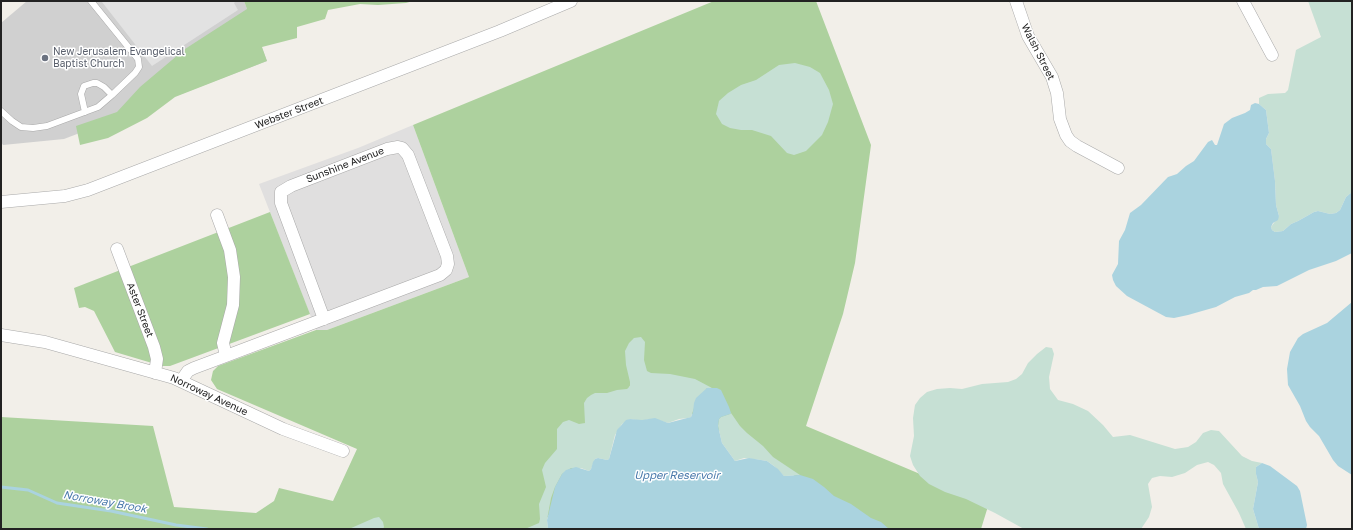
<!DOCTYPE html>
<html>
<head>
<meta charset="utf-8">
<style>
  body { margin:0 }
  #map { position:relative; width:1353px; height:530px; overflow:hidden; background:#f2efe9; font-family:"Golos Text",sans-serif }
  canvas { display:block }
  .frame { position:absolute; inset:0; border:2px solid #222; pointer-events:none }
</style>
</head>
<body>
<div id="map">
<canvas width="1353" height="530"></canvas>
<div class="frame"></div>
</div>
<script>
const g = document.querySelector('canvas').getContext('2d');
g.lineJoin = 'round';
function paint(path, color) { g.fillStyle = color; g.fill(path, 'evenodd'); }
const toPath = rows => new Path2D(rows.map(r => 'M' + r).join(''));
function stroke(path, color, width, dash) { g.strokeStyle = color; g.lineWidth = width; g.lineCap = dash ? 'butt' : 'round'; g.setLineDash(dash || []); g.stroke(path); }
function label(font, color, halo, rows, align = 'center') {
  g.font = font + ' "Golos Text",sans-serif'; g.lineWidth = 3; g.setLineDash([]); g.textBaseline = 'middle'; g.strokeStyle = halo; g.fillStyle = color; for (const [text, x, y, turn = 0] of rows) {
    g.save(); g.translate(x, y); g.rotate((+turn || 0) * Math.PI / 180); g.textAlign = isNaN(turn) ? turn : align; if (halo) g.strokeText(text, 0, 0); g.fillText(text, 0, 0); g.restore();
  }
}
paint(toPath([
  [413,125,469,277,327,330,316,330,259,184,358,148]
]), '#e0dfdf');
paint(toPath([
  [27,1,244,1,267,61,64,139,3,145,1,142,1,23]
]), '#d0d0d0');
paint(toPath([
  [244,1,413,1,406,3,378,5,360,4,328,10,325,19,297,27,297,38,262,47,267,61,175,97,147,118,108,138,80,145,76,126,117,112,140,87,185,49,247,9],
  [714,1,816,1,871,145,855,263,843,314,806,426,989,503,981,529,883,529,632,378,629,389,540,529,1,529,1,417,153,426,174,507,256,513,274,501,279,488,333,501,357,449,217,389,211,380,213,371,218,366,316,330,327,330,469,277,413,125],
  [270,212,310,314,170,366,162,366,115,352,94,311,85,307,79,308,74,288]
]), '#add19e');
paint(toPath([
  [1308,1,1352,1,1352,192,1346,197,1340,210,1336,213,1330,214,1318,211,1314,212,1298,221,1291,224,1283,231,1275,232,1272,230,1271,227,1279,216,1276,205,1275,181,1271,149,1266,144,1266,139,1269,133,1266,110,1259,104,1259,98,1268,94,1285,93,1288,90,1296,50,1321,37],
  [795,63,810,67,820,73,829,90,833,104,828,122,822,135,806,151,794,155,787,153,771,136,752,130,741,130,730,128,722,124,716,114,719,101,728,93,741,85,756,80,779,65],
  [641,337,645,342,644,360,647,371,651,373,670,374,695,379,712,388,707,388,694,408,691,417,688,418,679,419,668,423,658,420,649,419,642,421,630,419,622,424,615,435,609,459,607,460,598,458,595,459,591,469,589,471,581,468,571,468,562,474,555,487,551,498,547,520,548,529,525,529,539,523,540,519,539,504,546,487,542,470,545,463,557,449,557,429,563,422,569,420,579,424,585,423,584,403,587,398,591,395,595,393,607,393,617,390,627,389,630,386,630,382,626,365,625,351,629,343,634,338],
  [1046,347,1052,348,1054,354,1049,377,1050,389,1058,400,1073,404,1088,411,1103,425,1113,437,1130,435,1175,449,1188,447,1196,442,1203,433,1211,430,1219,431,1242,456,1252,461,1262,463,1256,467,1256,474,1258,482,1253,509,1259,529,1246,529,1239,513,1223,484,1221,473,1214,465,1208,462,1197,465,1185,473,1172,477,1160,476,1152,478,1148,484,1152,507,1149,517,1141,529,1024,529,995,513,966,499,945,492,929,484,920,476,913,465,910,456,914,436,913,418,915,405,920,398,927,392,937,389,950,388,962,389,982,384,1008,382,1016,379,1022,374,1028,363,1037,354],
  [731,413,740,426,747,433,763,446,773,457,800,475,784,476,774,466,767,461,761,460,744,458,735,461,722,443,718,426,719,419,721,417,730,414],
  [379,517,383,522,384,527,383,529,349,529,374,518]
]), '#c6e0d4');
paint(toPath([
  [104,1,236,1,234,3,238,10,152,66,102,2]
]), '#e2e2e2');
paint(toPath([
  [1255,103,1259,104,1266,110,1269,133,1266,139,1266,144,1271,149,1275,181,1276,205,1279,216,1278,220,1273,223,1271,227,1272,230,1275,232,1283,231,1291,224,1298,221,1314,212,1318,211,1330,214,1336,213,1340,210,1346,197,1352,192,1352,253,1336,261,1309,270,1277,286,1263,287,1256,290,1253,290,1249,293,1235,297,1216,307,1188,315,1174,318,1166,317,1127,296,1116,286,1113,280,1112,275,1118,264,1119,241,1125,230,1130,213,1141,205,1168,177,1177,174,1186,166,1194,161,1208,142,1212,140,1215,145,1217,145,1224,124,1232,118,1245,113,1250,110,1251,105],
  [1352,302,1352,475,1338,466,1333,460,1319,436,1310,427,1306,421,1300,406,1288,385,1287,369,1290,352,1298,338,1303,334,1327,323],
  [707,388,717,388,721,390,729,407,731,413,730,414,721,417,719,419,718,426,722,443,735,461,749,458,767,461,778,469,784,476,800,475,813,479,824,487,834,496,851,504,871,518,881,522,889,529,548,529,547,520,555,487,562,474,566,470,576,467,589,471,591,469,593,462,595,459,598,458,607,460,609,459,617,430,626,420,630,419,642,420,655,418,668,423,691,417,693,412,694,403,696,398],
  [1262,463,1270,466,1297,486,1300,491,1307,525,1306,529,1259,529,1253,509,1258,482,1256,474,1256,467]
]), '#aad3df');
stroke(toPath([
  [1,487,28,490,57,503,111,511,176,525,207,529]
]), '#aad3df', 3);
const service = toPath([
  [1,111,12,121,21,127,33,128,47,126,98,107,112,95,135,73,139,67,138,59,91,1],
  [85,112,81,94,84,86,93,83,97,83,104,87,112,95]
]);
const minor = toPath([
  [1016,1,1028,36,1052,77,1057,93,1060,119,1066,135,1070,141,1077,146,1118,168],
  [1243,1,1272,55],
  [1,202,65,196,88,190,500,31,571,1],
  [217,215,230,250,234,277,233,305,223,343,226,356],
  [117,249,154,347,157,359,155,373],
  [1,335,45,342,174,378,283,429,343,451],
  [181,381,188,371,194,368,226,356,440,275,446,270,448,264,447,256,408,155,402,148,398,147,387,149,291,186,281,192,281,203,324,319]
]);
stroke(service, '#a9a9a9', 7);
stroke(minor, '#a9a9a9', 13);
stroke(service, '#fff', 6);
stroke(minor, '#fff', 12);
for (const [x, y, r, color] of [
  [45,58,4,"#6b7280"]
]) { const dot = new Path2D(); dot.arc(x, y, r, 0, 2 * Math.PI); g.fillStyle = color; g.fill(dot); stroke(dot, '#fff', 1.5); }
label('10px', '#5b616d', '#fff', [
  ["New Jerusalem Evangelical",53,52],
  ["Baptist Church",53,64]
], 'left');
label('10px', '#222', '#fff', [
  ["Walsh Street",1038,52,63],
  ["Webster Street",289,113,-21],
  ["Sunshine Avenue",345,165,-21],
  ["Aster Street",140,310,69],
  ["Norroway Avenue",209,395,25]
]);
label('italic 11px', '#4a7aab', '#fff', [
  ["Upper Reservoir",677,476],
  ["Norroway Brook",105,502,10]
]);
</script>
</body>
</html>
